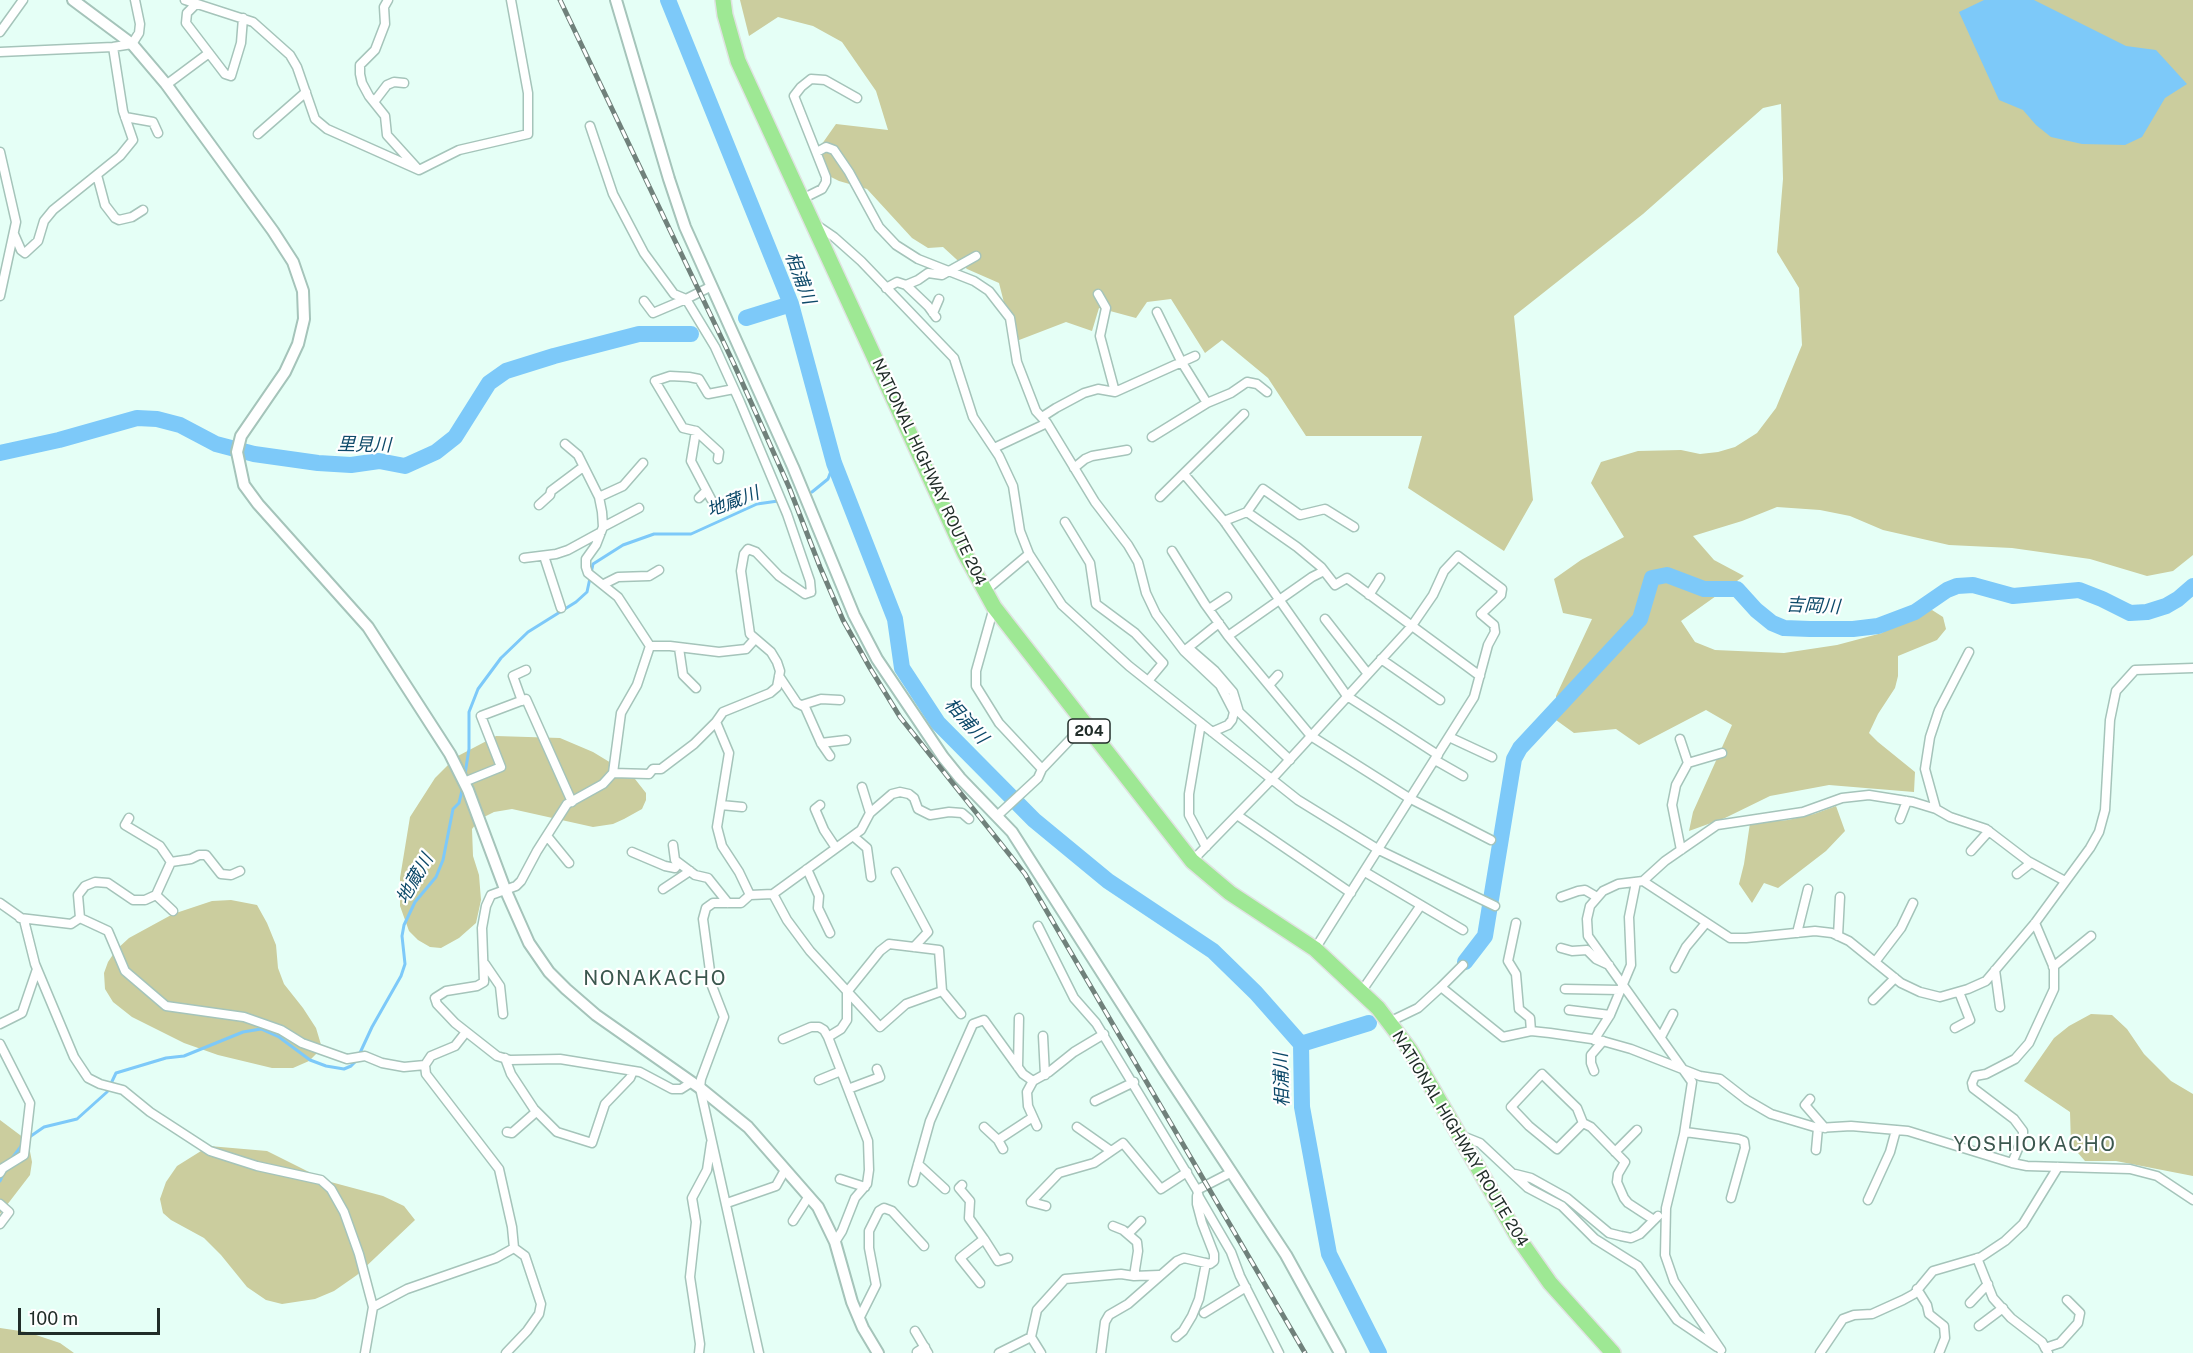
<!DOCTYPE html>
<html>
<head>
<meta charset="utf-8">
<style>
  body { margin:0 }
  #map { position:relative; width:2193px; height:1353px; overflow:hidden; background:#e5fff6; font-family:"Public Sans",sans-serif }
  canvas { display:block }
  .scale { position:absolute; left:18px; top:1308px; width:142px; height:27px; box-sizing:border-box; border:3px solid #212d29; border-top:0; padding-left:8px; font-size:18px; line-height:21px; white-space:nowrap; color:#212d29; -webkit-text-stroke:4px #fff; paint-order:stroke }
</style>
</head>
<body>
<div id="map">
<canvas width="2193" height="1353"></canvas>
<div class="scale">100 m</div>
</div>
<script>
const g = document.querySelector('canvas').getContext('2d');
g.lineJoin = 'round';
function paint(path, color) { g.fillStyle = color; g.fill(path, 'evenodd'); }
const toPath = rows => new Path2D(rows.map(r => 'M' + r).join(''));
function stroke(path, color, width, dash) { g.strokeStyle = color; g.lineWidth = width; g.lineCap = dash ? 'butt' : 'round'; g.setLineDash(dash || []); g.stroke(path); }
function label(font, color, halo, rows, align = 'center') {
  g.font = font + ' "Public Sans","Noto Sans JP",sans-serif'; g.lineWidth = 4.5; g.setLineDash([]); g.textBaseline = 'middle'; g.strokeStyle = halo; g.fillStyle = color; for (const [text, x, y, turn = 0] of rows) {
    g.save(); g.translate(x, y); g.rotate((+turn || 0) * Math.PI / 180); g.textAlign = isNaN(turn) ? turn : align; if (halo) g.strokeText(text, 0, 0); g.fillText(text, 0, 0); g.restore();
  }
}
paint(toPath([
  [740,0,2193,0,2193,555,2173,571,2147,576,2090,559,2012,548,1949,545,1883,530,1850,516,1820,510,1777,507,1742,521,1693,536,1714,560,1744,576,1681,621,1695,642,1715,650,1784,653,1837,645,1882,633,1908,616,1932,610,1943,617,1946,629,1937,640,1898,656,1898,676,1895,688,1878,714,1869,733,1878,742,1915,772,1914,792,1829,785,1770,796,1725,818,1689,831,1693,812,1732,725,1706,710,1639,745,1616,729,1574,733,1556,720,1556,696,1592,619,1563,613,1554,579,1581,560,1624,537,1591,483,1601,462,1638,451,1681,450,1700,454,1718,452,1735,447,1757,433,1776,408,1802,345,1799,288,1777,252,1783,179,1781,104,1763,108,1643,214,1514,316,1533,500,1504,551,1408,488,1422,436,1306,436,1268,378,1222,340,1205,353,1171,299,1147,302,1136,318,1099,308,1092,331,1066,322,1014,342,999,283,967,269,943,247,928,248,912,238,867,189,839,181,821,172,817,151,836,124,888,130,876,91,842,42,813,26,778,17,749,36],
  [496,736,560,738,593,752,621,769,635,779,646,793,646,800,642,809,624,819,613,824,593,827,512,809,494,812,480,819,472,829,473,856,479,875,481,900,476,923,459,938,441,948,430,947,418,940,409,931,400,906,400,878,410,817,435,778,456,757],
  [1836,806,1845,831,1826,851,1778,888,1764,883,1752,903,1739,884,1744,864,1750,823,1788,820,1814,814],
  [231,900,257,905,267,923,276,945,278,968,284,984,303,1008,316,1028,322,1048,309,1061,293,1068,272,1068,218,1055,184,1043,132,1017,113,1002,105,989,104,973,108,962,116,950,129,938,173,914,212,901],
  [2091,1014,2112,1015,2127,1029,2144,1054,2171,1081,2193,1094,2193,1176,2116,1161,2085,1161,2071,1145,2070,1112,2024,1081,2054,1038,2069,1026],
  [0,1120,28,1141,32,1162,30,1175,0,1214],
  [209,1146,267,1151,327,1181,383,1196,404,1206,415,1220,357,1275,334,1291,315,1299,282,1304,266,1300,247,1287,221,1255,204,1238,171,1220,163,1213,160,1199,166,1182,177,1166],
  [0,1328,27,1332,60,1343,74,1353,0,1353]
]), '#cbcd9e');
paint(toPath([
  [1984,0,2034,0,2126,46,2156,50,2187,84,2165,98,2142,137,2125,145,2082,144,2051,137,2036,125,2023,110,1999,100,1959,12]
]), '#7dc9f9');
stroke(toPath([
  [812,492,828,479,834,463],
  [465,774,469,749,469,712,478,689,501,658,528,632,576,602,587,592,593,564,623,545,654,534,691,534,757,504,778,501],
  [359,1055,372,1027,401,976,405,964,402,936,404,925,415,902,436,877,443,860,453,809,459,803,463,786],
  [28,1138,44,1127,77,1119,107,1092,116,1073,166,1058,184,1056,243,1032,261,1029,279,1037,310,1060,326,1066,344,1069,351,1066,356,1061],
  [10,1161,22,1145],
  [0,1181,4,1172]
]), '#7dc9f9', 3);
stroke(toPath([
  [668,0,791,304,834,463,895,619,902,668,938,723,1034,820,1108,881,1213,951,1256,993,1301,1044,1302,1107,1329,1254,1379,1353],
  [746,318,791,304],
  [0,453,59,440,137,418,157,419,180,425,216,444,254,454,318,463,351,465,379,461,405,466,436,452,455,437,489,383,506,371,554,356,639,334,691,334],
  [1465,962,1485,936,1514,759,1520,748,1640,619,1652,578,1667,575,1704,589,1737,589,1756,610,1772,623,1784,628,1810,629,1853,629,1878,626,1915,612,1947,590,1957,586,1973,585,2013,596,2079,590,2102,599,2130,613,2147,612,2166,606,2178,599,2193,586],
  [1301,1044,1369,1023]
]), '#7dc9f9', 16);
const minor = toPath([
  [185,0,253,22,290,55,297,67,315,119,327,129,419,170,459,150,528,134,528,93,511,0],
  [388,0,384,7,385,24,375,50,360,65,360,74,362,83,369,96,385,116,387,135,416,167],
  [196,4,187,13,186,23,225,74,231,76,241,43,243,18],
  [0,32,23,0],
  [0,52,113,47,132,44,139,33,140,24,135,0],
  [166,85,209,53],
  [374,102,387,85,394,82,404,83],
  [125,117,153,122,158,133],
  [590,126,613,194,644,253,674,294,686,299],
  [258,134,306,92],
  [0,152,16,222,0,296],
  [817,152,826,147,834,150,849,172,879,227,896,245,918,259,974,281,989,291,1010,318,1017,362,1036,411,1047,423,994,448],
  [97,175,105,205,115,218,119,220,132,217,143,210],
  [802,199,822,189,826,182,826,177,794,96,801,87,811,79,825,80,857,98],
  [815,224,834,237,861,261,954,358,973,417,999,456,1013,486,1020,531,1029,554,1062,605,1129,666,1298,800,1379,850,1495,906],
  [14,234,21,250,25,253,38,241,44,221,53,210,120,156,133,140,123,111,113,47],
  [906,285,918,280,928,273,942,275,976,256],
  [712,286,686,299,715,347,740,402,787,514,810,581,811,592,805,594,779,576,756,552,748,549,744,554,741,571,750,634,771,652,777,662,780,671,777,687,770,693,723,712,716,722,729,753,717,827,722,846,739,872,750,895],
  [886,288,897,282,906,285,928,306,936,317],
  [1098,294,1106,308,1100,336,1115,392],
  [644,301,653,313,686,299],
  [933,313,939,299],
  [1207,403,1231,393,1247,382,1257,384,1267,392],
  [1042,417,1056,408,1084,393,1098,389,1115,392,1195,356],
  [1047,423,1095,502,1128,545,1138,562,1146,593,1156,614,1184,651],
  [696,431,719,452,718,459],
  [1152,437,1207,403,1181,361,1157,312],
  [565,444,578,455,599,497,602,512,603,527,596,545,586,559,586,567,588,573,618,597,650,646],
  [1074,468,1085,459,1092,456,1127,450],
  [1184,474,1224,521,1347,696,1438,755],
  [599,497,623,486,643,463],
  [1160,497,1244,414],
  [699,498,706,491],
  [711,499,691,461,696,431,683,428,655,381,670,376,689,377,699,379,708,394,734,389],
  [539,505,550,495,551,491,583,467],
  [1247,512,1263,489,1300,515,1325,509,1354,527],
  [1224,521,1247,512,1297,547,1321,567,1335,585,1347,578,1480,676],
  [1065,522,1090,563,1096,604,1135,633,1163,663,1148,681],
  [603,527,639,508],
  [1172,551,1205,604,1228,636,1312,577,1324,571],
  [544,556,561,608],
  [524,558,556,554,568,550,601,532],
  [604,584,618,577,649,576,659,570],
  [985,591,1029,554],
  [1369,595,1380,578],
  [994,607,976,671,976,686,999,723,1042,769],
  [1209,609,1227,597],
  [1325,619,1368,674],
  [1228,636,1311,736,1409,798,1491,840],
  [650,646,637,685,621,713,613,773,603,784,567,804,537,851,521,881,516,886,491,895,486,906,482,928,484,982,477,986,446,991,435,998,437,1004,455,1023,497,1056,510,1060,560,1059,640,1072,672,1089,681,1089,692,1082],
  [650,646,670,646,719,652,746,649,755,639],
  [679,648,683,675,696,688],
  [1192,651,1215,671,1233,692,1239,712,1290,760],
  [1381,659,1440,700],
  [779,676,797,703,805,707,821,743,830,756],
  [1269,685,1278,675],
  [522,701,513,676,526,670],
  [802,705,821,699,840,700],
  [1201,723,1189,794,1189,815,1206,847],
  [1212,732,1228,725,1232,720,1234,712,1220,685,1184,651,1219,623],
  [1449,737,1492,757],
  [1680,739,1688,763,1676,785,1672,805,1681,850],
  [821,743,846,740],
  [1435,760,1463,776],
  [1688,763,1722,753],
  [613,773,649,774,653,769,661,769,694,744,716,722],
  [464,782,501,767,481,716,526,699,572,802],
  [862,787,870,813],
  [721,805,742,807],
  [820,805,815,809,824,830,836,848],
  [1936,809,1925,769,1930,737,1939,710,1969,652],
  [1237,815,1351,893],
  [997,816,1038,778,1042,769,1084,725],
  [129,818,125,825,160,846,171,862],
  [1900,819,1907,801],
  [547,836,569,863],
  [853,836,867,848,871,877],
  [673,845,675,860,695,875,708,878,728,903],
  [1971,851,1989,831],
  [632,852,665,866,675,868,679,863],
  [1192,861,1271,780,1411,627,1433,595,1444,571,1458,556,1502,589,1501,595,1481,614,1494,625,1495,632,1488,645,1474,697,1315,949],
  [807,869,819,896,818,908,830,933],
  [896,872,928,932,914,947],
  [1365,872,1463,930],
  [2017,874,2031,863],
  [1643,881,1730,938,1746,938,1815,931,1832,933,1849,941,1901,983,1920,992,1940,997,1968,989,1986,981,2035,923,2090,848,2099,832,2105,810,2110,720,2116,691,2135,670,2193,668],
  [663,889,690,871],
  [773,894,861,830,870,813,892,794,900,792,909,794,914,798,918,809,930,815,949,812,962,813,969,819],
  [156,895,173,911],
  [1561,897,1578,891,1585,890,1597,897],
  [0,903,24,920,35,964,74,1057,88,1078,100,1084,123,1090,150,1112,210,1151,257,1166,321,1180,331,1189,344,1212,359,1254,373,1307,365,1353],
  [20,918,71,924,80,918,78,895,85,886,95,882,108,883,133,900,145,900,156,895,171,862,191,859,199,855,206,855,221,874,231,875,240,871],
  [80,918,108,931,125,971,166,1006,244,1017,281,1030,302,1043,347,1059,365,1056,382,1063,404,1067,425,1065],
  [1516,923,1508,961,1516,974,1519,1009,1530,1018,1531,1031],
  [1038,926,1074,998,1096,1023,1197,1190,1199,1197,1231,1252,1240,1276,1279,1353],
  [1797,933,1808,889],
  [1838,936,1840,897],
  [1561,948,1572,951,1587,950,1596,959,1609,965],
  [1875,962,1901,928,1913,903],
  [485,964,500,986,503,1014],
  [2053,967,2091,936],
  [1675,968,1686,947,1706,923],
  [1995,970,2000,1007],
  [1441,987,1463,965],
  [1565,989,1620,990],
  [1361,992,1421,905],
  [1873,1000,1895,978],
  [1569,1010,1610,1015],
  [1389,1022,1418,1008,1441,987,1503,1037,1531,1031,1550,1033,1599,1040,1631,1049,1700,1076,1720,1079,1747,1100,1771,1114,1818,1128,1851,1126,1908,1131,2012,1163,2027,1166,2130,1169,2157,1176,2193,1200],
  [0,1024,22,1013,37,969],
  [1955,1028,1970,1020,1959,992],
  [466,1032,455,1046,431,1056,425,1065,426,1074,499,1169,512,1227,514,1248,525,1256,541,1304,539,1314,527,1331,506,1353],
  [1043,1036,1045,1075],
  [1661,1037,1673,1014],
  [783,1039,811,1027,819,1027,824,1030,828,1037],
  [1594,1040,1610,1015,1631,965,1629,917,1636,882],
  [0,1044,30,1103,24,1155,3,1168,0,1173],
  [505,1058,511,1074,534,1109,557,1132,592,1143,605,1104,630,1078,633,1071],
  [1018,1067,1019,1018],
  [1594,1071,1591,1063,1591,1055,1603,1041],
  [819,1080,841,1071],
  [1033,1081,1027,1092,1028,1106,1037,1126],
  [848,1089,880,1077,877,1069],
  [1810,1099,1805,1105,1825,1128],
  [1095,1101,1134,1082],
  [1583,1123,1557,1149,1529,1126,1511,1107,1542,1074,1577,1108,1583,1123,1591,1127,1625,1162,1618,1174,1617,1182,1624,1198,1628,1203,1654,1220],
  [984,1127,998,1140],
  [1077,1127,1111,1151],
  [507,1132,512,1133,536,1112],
  [1685,1132,1738,1139,1744,1141,1745,1148,1731,1198],
  [1460,1135,1480,1143,1528,1188,1562,1206,1595,1239,1638,1266,1677,1320,1717,1347],
  [1003,1149,998,1140,1033,1117],
  [1816,1150,1818,1128],
  [1615,1152,1637,1130],
  [2012,1163,2023,1137,2023,1131,2014,1119,1973,1088,1972,1083,1975,1076,1986,1074,2015,1059,2029,1043,2054,989,2054,968,2035,923],
  [918,1164,945,1189],
  [1515,1174,1531,1178,1567,1198,1609,1233,1621,1236,1631,1238,1640,1234,1658,1216],
  [840,1179,865,1187],
  [913,1182,930,1121,973,1024,984,1020,1023,1074,1033,1081,1049,1072,1074,1052,1104,1034],
  [962,1185,959,1188,970,1201,969,1218,984,1239],
  [1197,1190,1232,1172],
  [1868,1200,1890,1152,1896,1130],
  [727,1203,776,1186,785,1170],
  [0,1204,9,1212,0,1224],
  [1046,1206,1031,1202,1059,1173,1094,1163,1123,1143,1161,1189,1187,1172],
  [793,1221,809,1196],
  [1113,1226,1123,1230,1137,1242,1138,1251,1134,1276],
  [1128,1234,1141,1221],
  [835,1242,842,1231,855,1198,867,1184,869,1170,868,1141,828,1037,841,1029,847,1020,847,992,880,951,889,944,939,950,942,991,961,1014],
  [1977,1258,1993,1298,2011,1318,2042,1342,2048,1353],
  [980,1283,960,1258,984,1239,998,1261,1008,1258],
  [1917,1289,1927,1305,1929,1314,1944,1326,1945,1338,1939,1353],
  [1970,1303,1988,1284],
  [373,1307,407,1289,496,1258,514,1248],
  [1204,1313,1246,1287],
  [860,1317,876,1285,869,1248,869,1231,879,1211,884,1208,892,1211,924,1246],
  [1979,1326,2003,1308],
  [915,1331,928,1353],
  [1176,1337,1183,1331,1192,1316,1199,1299,1206,1263],
  [2045,1348,2060,1343,2078,1323,2080,1313,2067,1300],
  [1721,1350,1674,1281,1665,1255,1666,1208,1684,1134,1692,1082,1588,936,1587,919,1590,906,1603,891,1618,884,1643,881,1665,861,1717,825,1803,812,1842,798,1869,795,1913,802,1936,809,1950,817,1986,829,2028,861,2065,881],
  [917,1352,925,1347],
  [699,1353,700,1344,690,1277,696,1222,692,1198,707,1170,711,1143],
  [759,1353,700,1088,701,1079,724,1017,712,986,703,919,706,908,713,903,741,903,750,895,773,894,787,920,810,951,880,1027,906,1004,942,991],
  [999,1353,1031,1337],
  [1041,1353,1031,1337,1037,1310,1065,1279,1121,1274,1134,1276,1159,1275],
  [1101,1353,1105,1322,1109,1315,1128,1304,1177,1261,1184,1258,1210,1264,1214,1261,1214,1254,1202,1223,1197,1204,1197,1196],
  [1820,1353,1843,1319,1854,1315,1872,1314,1903,1300,1914,1294,1933,1271,1981,1257,2005,1241,2023,1224,2058,1167]
]);
const tertiary = toPath([
  [73,0,132,44,166,84,273,231,293,262,303,291,304,319,298,344,285,372,241,436,237,452,244,485,258,504,368,627,450,754,468,790,505,889,529,943,549,972,566,989,596,1015,700,1088,748,1127,818,1207,835,1242,852,1302,863,1328,878,1353],
  [616,0,669,179,685,227,793,467,854,615,877,659,943,757,960,778,1012,832,1164,1070,1286,1255,1340,1353]
]);
const trunk = toPath([
  [723,0,725,15,738,61,965,554,994,607,1192,861,1230,893,1315,949,1378,1008,1410,1050,1519,1239,1550,1283,1613,1353]
]);
stroke(minor, '#a5c4ba', 11);
stroke(tertiary, '#a5c4ba', 14);
stroke(trunk, '#e0e2e1', 18);
stroke(minor, '#fff', 8);
stroke(tertiary, '#fff', 10);
stroke(trunk, '#9ee894', 15);
const rail = toPath([
  [560,0,733,362,789,487,820,567,843,620,870,668,900,717,1025,874,1305,1353]
]);
stroke(rail, '#70817b', 5);
stroke(rail, '#fff', 3, [9]);
for (const [x, y, w] of [
  [1089,731,42]
]) { const box = new Path2D(); box.roundRect(x - w / 2, y - 12, w, 24, 4.5); g.fillStyle = '#fff'; g.fill(box); stroke(box, '#212d29', 1.5); }
label('bold 15px', '#212d29', null, [
  ["204",1089,731]
]);
label('16px', '#212d29', '#fff', [
  ["NATIONAL HIGHWAY ROUTE 204",929,472,65],
  ["NATIONAL HIGHWAY ROUTE 204",1460,1139,59]
]);
label('italic 18px', '#0d4969', '#fff', [
  ["相浦川",800,278,69],
  ["里見川",364,445,1],
  ["地蔵川",733,502,-21],
  ["吉岡川",1813,606,3],
  ["相浦川",966,721,48],
  ["地蔵川",415,879,-60],
  ["相浦川",1282,1080,-92]
]);
g.letterSpacing = '1.5px';
label('20px', '#3b574e', '#fff', [
  ["NONAKACHO",655,979],
  ["YOSHIOKACHO",2035,1145]
]);
g.letterSpacing = '0px';
</script>
</body>
</html>
